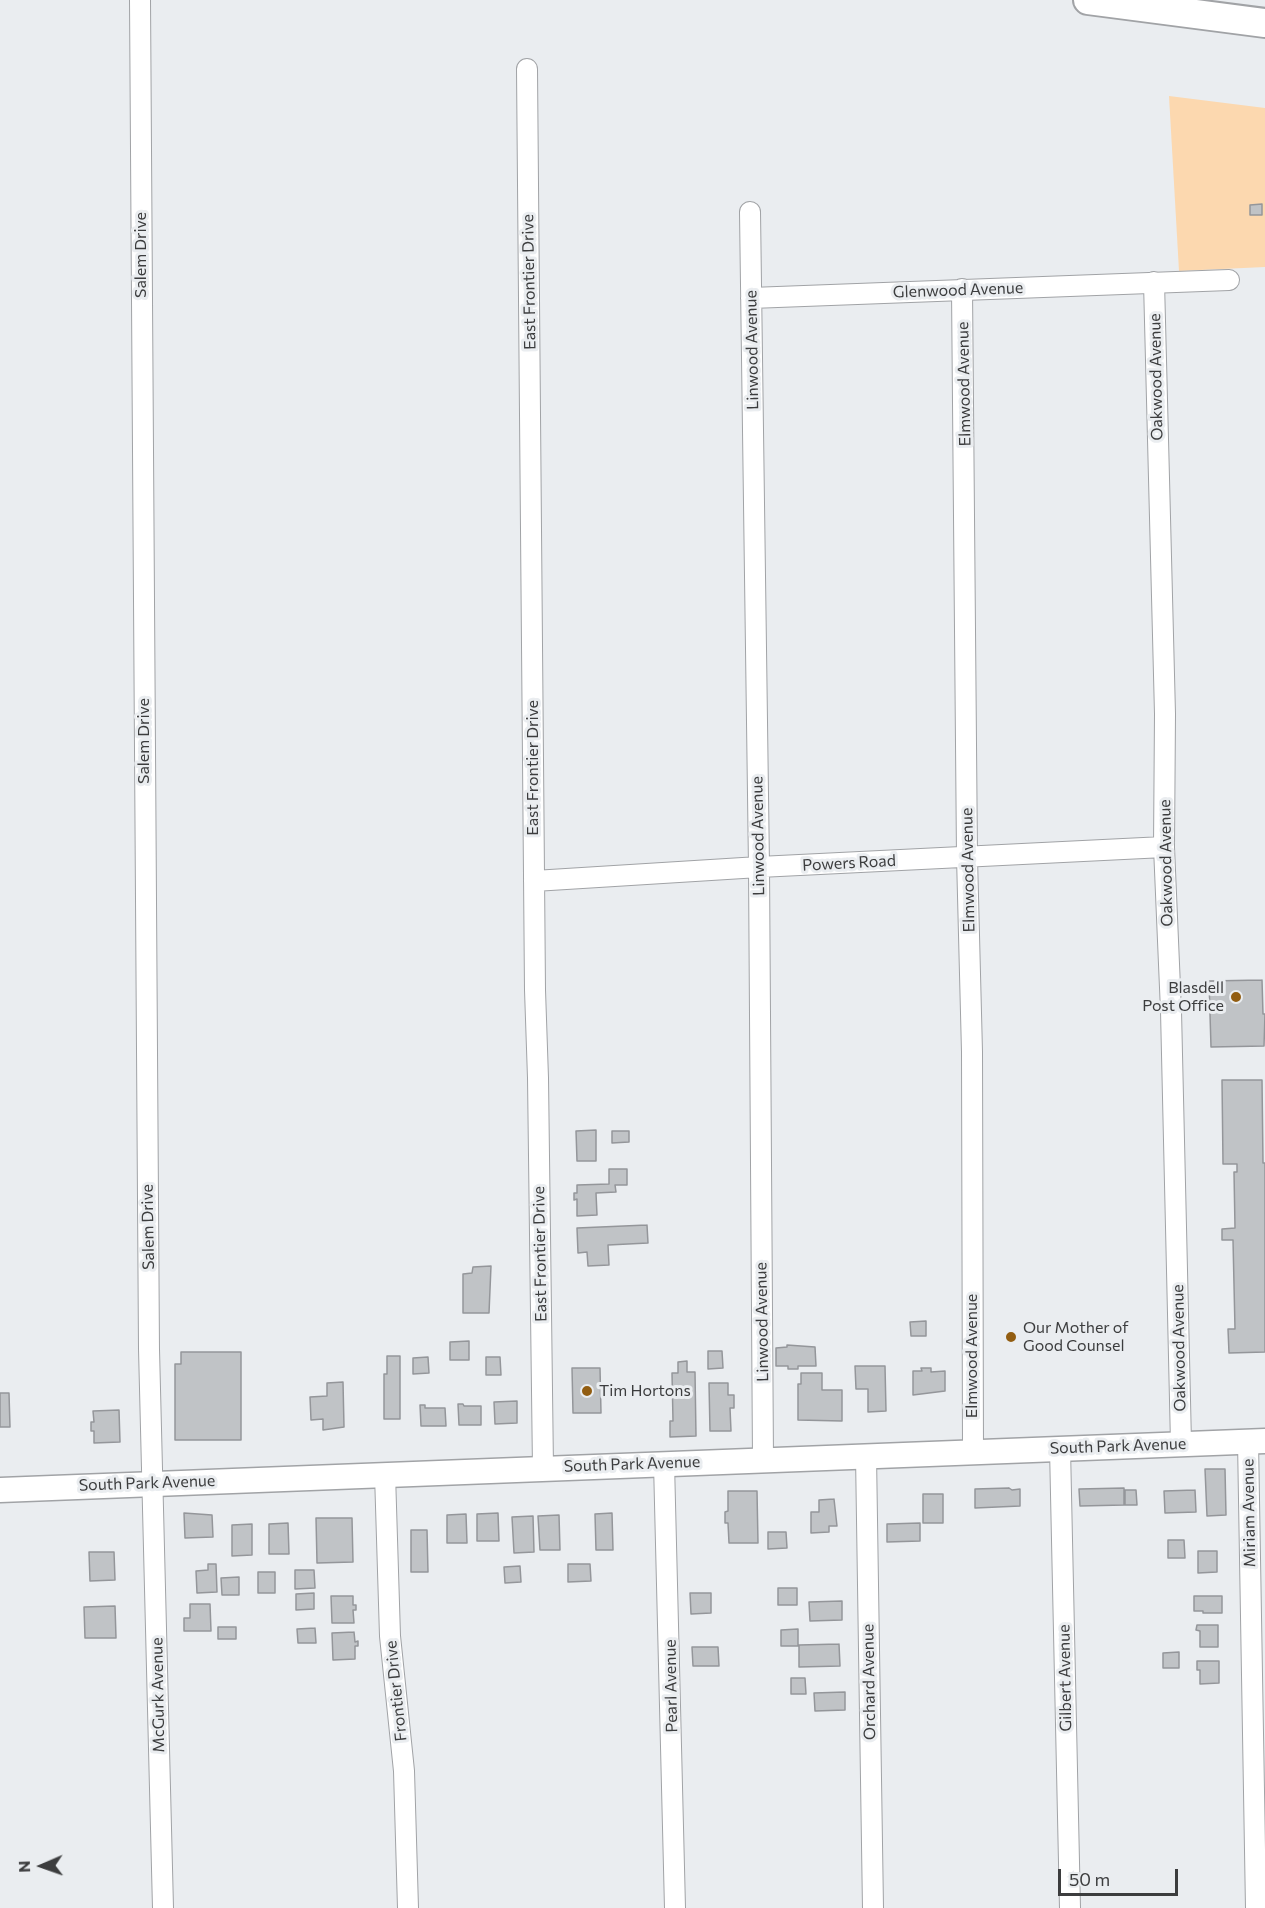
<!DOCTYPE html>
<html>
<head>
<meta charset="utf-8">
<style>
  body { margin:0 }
  #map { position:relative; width:1265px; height:1908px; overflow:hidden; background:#eaedf0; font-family:Commissioner,sans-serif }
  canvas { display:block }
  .north { position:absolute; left:12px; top:1836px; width:60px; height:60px; -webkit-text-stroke:4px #eaedf0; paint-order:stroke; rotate:268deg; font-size:16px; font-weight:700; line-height:24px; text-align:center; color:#3c3d3e }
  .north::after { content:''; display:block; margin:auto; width:21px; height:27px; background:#3c3d3e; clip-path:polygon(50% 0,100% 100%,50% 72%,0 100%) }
  .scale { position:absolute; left:1058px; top:1869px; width:120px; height:27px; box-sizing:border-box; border:3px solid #3c3d3e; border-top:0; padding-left:8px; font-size:18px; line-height:21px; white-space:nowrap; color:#3c3d3e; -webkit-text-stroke:4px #eaedf0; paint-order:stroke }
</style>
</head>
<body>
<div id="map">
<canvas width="1265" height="1908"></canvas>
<div class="north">N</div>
<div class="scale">50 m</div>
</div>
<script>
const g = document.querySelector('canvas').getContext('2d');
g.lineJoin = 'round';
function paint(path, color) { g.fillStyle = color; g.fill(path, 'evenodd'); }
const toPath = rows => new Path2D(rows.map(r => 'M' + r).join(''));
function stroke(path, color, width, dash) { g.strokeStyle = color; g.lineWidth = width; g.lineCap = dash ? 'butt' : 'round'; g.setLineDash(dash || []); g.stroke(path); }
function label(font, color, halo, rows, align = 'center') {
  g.font = font + ' Commissioner,sans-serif'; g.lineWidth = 6; g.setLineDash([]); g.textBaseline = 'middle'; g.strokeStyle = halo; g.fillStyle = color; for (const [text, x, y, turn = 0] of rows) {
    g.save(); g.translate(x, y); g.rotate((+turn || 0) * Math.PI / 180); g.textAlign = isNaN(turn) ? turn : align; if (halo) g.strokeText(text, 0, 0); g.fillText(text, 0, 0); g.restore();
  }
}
paint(toPath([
  [1169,96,1265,108,1265,267,1179,271]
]), '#fcd8af');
const building = toPath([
  [1262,204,1262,215,1250,215,1250,205,1262,204],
  [1262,980,1263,1014,1265,1014,1264,1046,1211,1047,1209,981,1262,980],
  [1222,1080,1262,1080,1263,1163,1265,1163,1265,1352,1229,1353,1228,1329,1235,1329,1233,1240,1222,1240,1222,1229,1235,1228,1234,1172,1237,1172,1237,1164,1223,1164,1222,1080],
  [596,1130,596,1161,577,1161,576,1131,596,1130],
  [612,1131,629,1131,629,1142,612,1143,612,1131],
  [609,1169,627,1169,627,1185,615,1185,616,1192,596,1193,597,1215,577,1216,577,1199,574,1200,574,1193,577,1193,577,1185,609,1184,609,1169],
  [647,1225,648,1243,608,1245,609,1265,588,1266,587,1252,578,1253,577,1228,647,1225],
  [491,1266,489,1313,463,1313,463,1274,472,1273,473,1267,491,1266],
  [926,1321,926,1336,911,1336,910,1322,926,1321],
  [469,1341,469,1360,450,1360,450,1342,469,1341],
  [787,1345,815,1347,816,1366,798,1366,798,1369,788,1369,788,1366,776,1366,776,1348,787,1347,787,1345],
  [708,1351,722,1351,723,1368,708,1369,708,1351],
  [181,1352,241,1352,241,1440,175,1440,175,1364,181,1364,181,1352],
  [387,1356,400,1356,400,1419,384,1419,384,1374,387,1374,387,1356],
  [428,1357,429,1373,413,1374,413,1358,428,1357],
  [486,1357,500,1357,501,1375,486,1375,486,1357],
  [687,1361,687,1372,695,1372,696,1436,670,1437,670,1421,673,1421,672,1373,678,1373,678,1362,687,1361],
  [855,1366,885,1366,886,1411,868,1412,868,1389,856,1389,855,1366],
  [572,1368,600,1368,601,1413,573,1413,572,1368],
  [921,1368,931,1368,931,1372,945,1371,945,1391,913,1395,913,1371,922,1371,921,1368],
  [801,1373,822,1373,822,1390,842,1390,842,1421,798,1420,798,1384,801,1384,801,1373],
  [343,1382,344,1427,323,1430,323,1419,311,1420,310,1397,327,1396,327,1383,343,1382],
  [709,1383,728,1383,728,1395,734,1395,734,1408,730,1408,731,1431,710,1431,709,1383],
  [0,1393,9,1393,10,1427,0,1427,0,1393],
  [517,1401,517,1423,495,1424,494,1402,517,1401],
  [458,1404,463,1404,464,1406,481,1406,481,1425,459,1425,458,1404],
  [420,1405,425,1405,425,1408,445,1408,446,1426,421,1426,420,1405],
  [119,1410,120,1442,94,1443,94,1431,91,1431,91,1422,94,1422,93,1411,119,1410],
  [1205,1469,1225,1469,1226,1515,1207,1516,1205,1469],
  [1009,1488,1012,1490,1020,1489,1020,1506,975,1508,975,1489,1009,1488],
  [1124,1488,1124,1505,1080,1506,1079,1489,1124,1488],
  [1125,1490,1136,1490,1137,1505,1125,1505,1125,1490],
  [1195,1490,1196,1512,1165,1513,1164,1491,1195,1490],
  [728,1491,757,1491,758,1543,729,1543,728,1523,725,1523,725,1512,728,1511,728,1491],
  [923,1494,943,1494,943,1523,923,1523,923,1494],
  [834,1499,837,1526,829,1526,829,1532,811,1533,811,1512,819,1512,819,1500,834,1499],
  [184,1513,212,1515,213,1537,185,1538,184,1513],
  [498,1513,499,1541,477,1541,477,1514,498,1513],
  [612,1513,613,1550,596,1550,595,1514,612,1513],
  [466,1514,467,1543,447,1543,447,1515,466,1514],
  [559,1515,560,1550,540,1550,538,1516,559,1515],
  [533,1516,534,1552,514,1553,512,1517,533,1516],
  [316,1518,352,1518,353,1562,317,1563,316,1518],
  [288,1523,289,1554,269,1554,269,1524,288,1523],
  [920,1523,920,1541,887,1542,887,1524,920,1523],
  [252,1524,252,1555,232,1556,232,1525,252,1524],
  [411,1530,427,1530,428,1572,411,1572,411,1530],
  [768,1532,786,1532,787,1548,768,1549,768,1532],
  [1168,1540,1184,1540,1185,1558,1168,1558,1168,1540],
  [1198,1551,1217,1551,1217,1572,1198,1573,1198,1551],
  [89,1552,114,1552,115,1580,90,1581,89,1552],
  [208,1564,216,1564,217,1592,197,1593,196,1571,208,1570,208,1564],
  [568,1564,590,1564,591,1581,568,1582,568,1564],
  [520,1566,521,1582,505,1583,504,1567,520,1566],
  [295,1570,314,1570,315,1588,295,1589,295,1570],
  [258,1572,275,1572,275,1593,258,1593,258,1572],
  [239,1577,239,1595,222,1595,221,1578,239,1577],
  [778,1588,797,1588,797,1605,778,1605,778,1588],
  [314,1593,314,1609,296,1610,296,1594,314,1593],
  [690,1593,711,1593,711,1613,691,1614,690,1593],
  [331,1596,353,1596,353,1605,356,1605,356,1610,353,1610,354,1623,332,1623,331,1596],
  [1194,1596,1222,1596,1222,1613,1203,1613,1203,1611,1194,1611,1194,1596],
  [842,1601,842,1620,810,1621,809,1602,842,1601],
  [190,1604,210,1604,211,1631,184,1631,184,1618,190,1618,190,1604],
  [115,1606,116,1638,85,1638,84,1607,115,1606],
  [1197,1625,1218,1625,1218,1647,1200,1647,1200,1631,1196,1630,1197,1625],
  [218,1627,236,1627,236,1639,218,1639,218,1627],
  [315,1628,316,1643,298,1643,297,1629,315,1628],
  [798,1629,798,1646,781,1646,781,1630,798,1629],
  [354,1632,355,1642,358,1641,358,1646,355,1646,355,1659,333,1660,332,1633,354,1632],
  [839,1644,840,1666,799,1667,799,1645,839,1644],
  [692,1647,718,1647,719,1666,693,1666,692,1647],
  [1179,1652,1179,1668,1163,1668,1163,1653,1179,1652],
  [1197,1661,1219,1661,1219,1683,1200,1684,1200,1670,1197,1670,1197,1661],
  [791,1678,805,1678,806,1694,791,1694,791,1678],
  [845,1692,845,1710,815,1711,814,1693,845,1692]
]);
paint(building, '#c0c3c6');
stroke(building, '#94969a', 1.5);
const minor = toPath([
  [140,0,149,1349,163,1908],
  [527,69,535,990,538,1078,543,1468],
  [750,212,759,867,763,1459],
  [1154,282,1165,714,1164,847,1171,1011,1181,1443],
  [962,289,967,857,972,1052,973,1451],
  [751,298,1229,280],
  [534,881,759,867,1164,847],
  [1248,1441,1256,1908],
  [1060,1448,1070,1908],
  [866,1455,873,1908],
  [664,1463,675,1908],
  [385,1474,390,1636,404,1771,408,1908]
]);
const major = toPath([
  [0,1490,1265,1441]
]);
const highway = toPath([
  [1088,0,1265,23]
]);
stroke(minor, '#a1a3a6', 22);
stroke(major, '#a1a3a6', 27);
stroke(highway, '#a1a3a6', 32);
stroke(minor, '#fff', 20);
stroke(major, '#fff', 24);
stroke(highway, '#fff', 28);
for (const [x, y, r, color] of [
  [1236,997,6,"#925d11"],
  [1011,1337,6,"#925d11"],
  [587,1391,6,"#925d11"]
]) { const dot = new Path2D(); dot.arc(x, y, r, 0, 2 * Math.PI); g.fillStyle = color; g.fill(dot); stroke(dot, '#eaedf0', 2); }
label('16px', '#3c3d3e', '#eaedf0', [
  ["Salem Drive",141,255,-90],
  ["East Frontier Drive",529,282,-91],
  ["Glenwood Avenue",958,290,-2],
  ["Linwood Avenue",752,350,-91],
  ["Oakwood Avenue",1156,377,-91],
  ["Elmwood Avenue",964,384,-91],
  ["Salem Drive",144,741,-90],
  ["East Frontier Drive",533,768,-90],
  ["Linwood Avenue",758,836,-91],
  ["Powers Road",849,863,-3],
  ["Oakwood Avenue",1166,863,-91],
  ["Elmwood Avenue",968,870,-91],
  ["Salem Drive",148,1227,-91],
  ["East Frontier Drive",540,1254,-91],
  ["Linwood Avenue",762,1322,-91],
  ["Oakwood Avenue",1179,1348,-91],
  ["Elmwood Avenue",972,1356,-90],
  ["South Park Avenue",1118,1446,-2],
  ["South Park Avenue",632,1464,-2],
  ["South Park Avenue",147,1483,-2],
  ["Miriam Avenue",1249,1513,-91],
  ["Gilbert Avenue",1065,1678,-91],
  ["Orchard Avenue",869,1682,-91],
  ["Pearl Avenue",671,1686,-91],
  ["Frontier Drive",396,1691,-96],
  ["McGurk Avenue",158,1695,-91]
]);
label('16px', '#3c3d3e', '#eaedf0', [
  ["Blasdell",1224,988,"right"],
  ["Post Office",1224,1006,"right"],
  ["Our Mother of",1023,1328],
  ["Good Counsel",1023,1346],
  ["Tim Hortons",599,1391]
], 'left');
</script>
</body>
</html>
